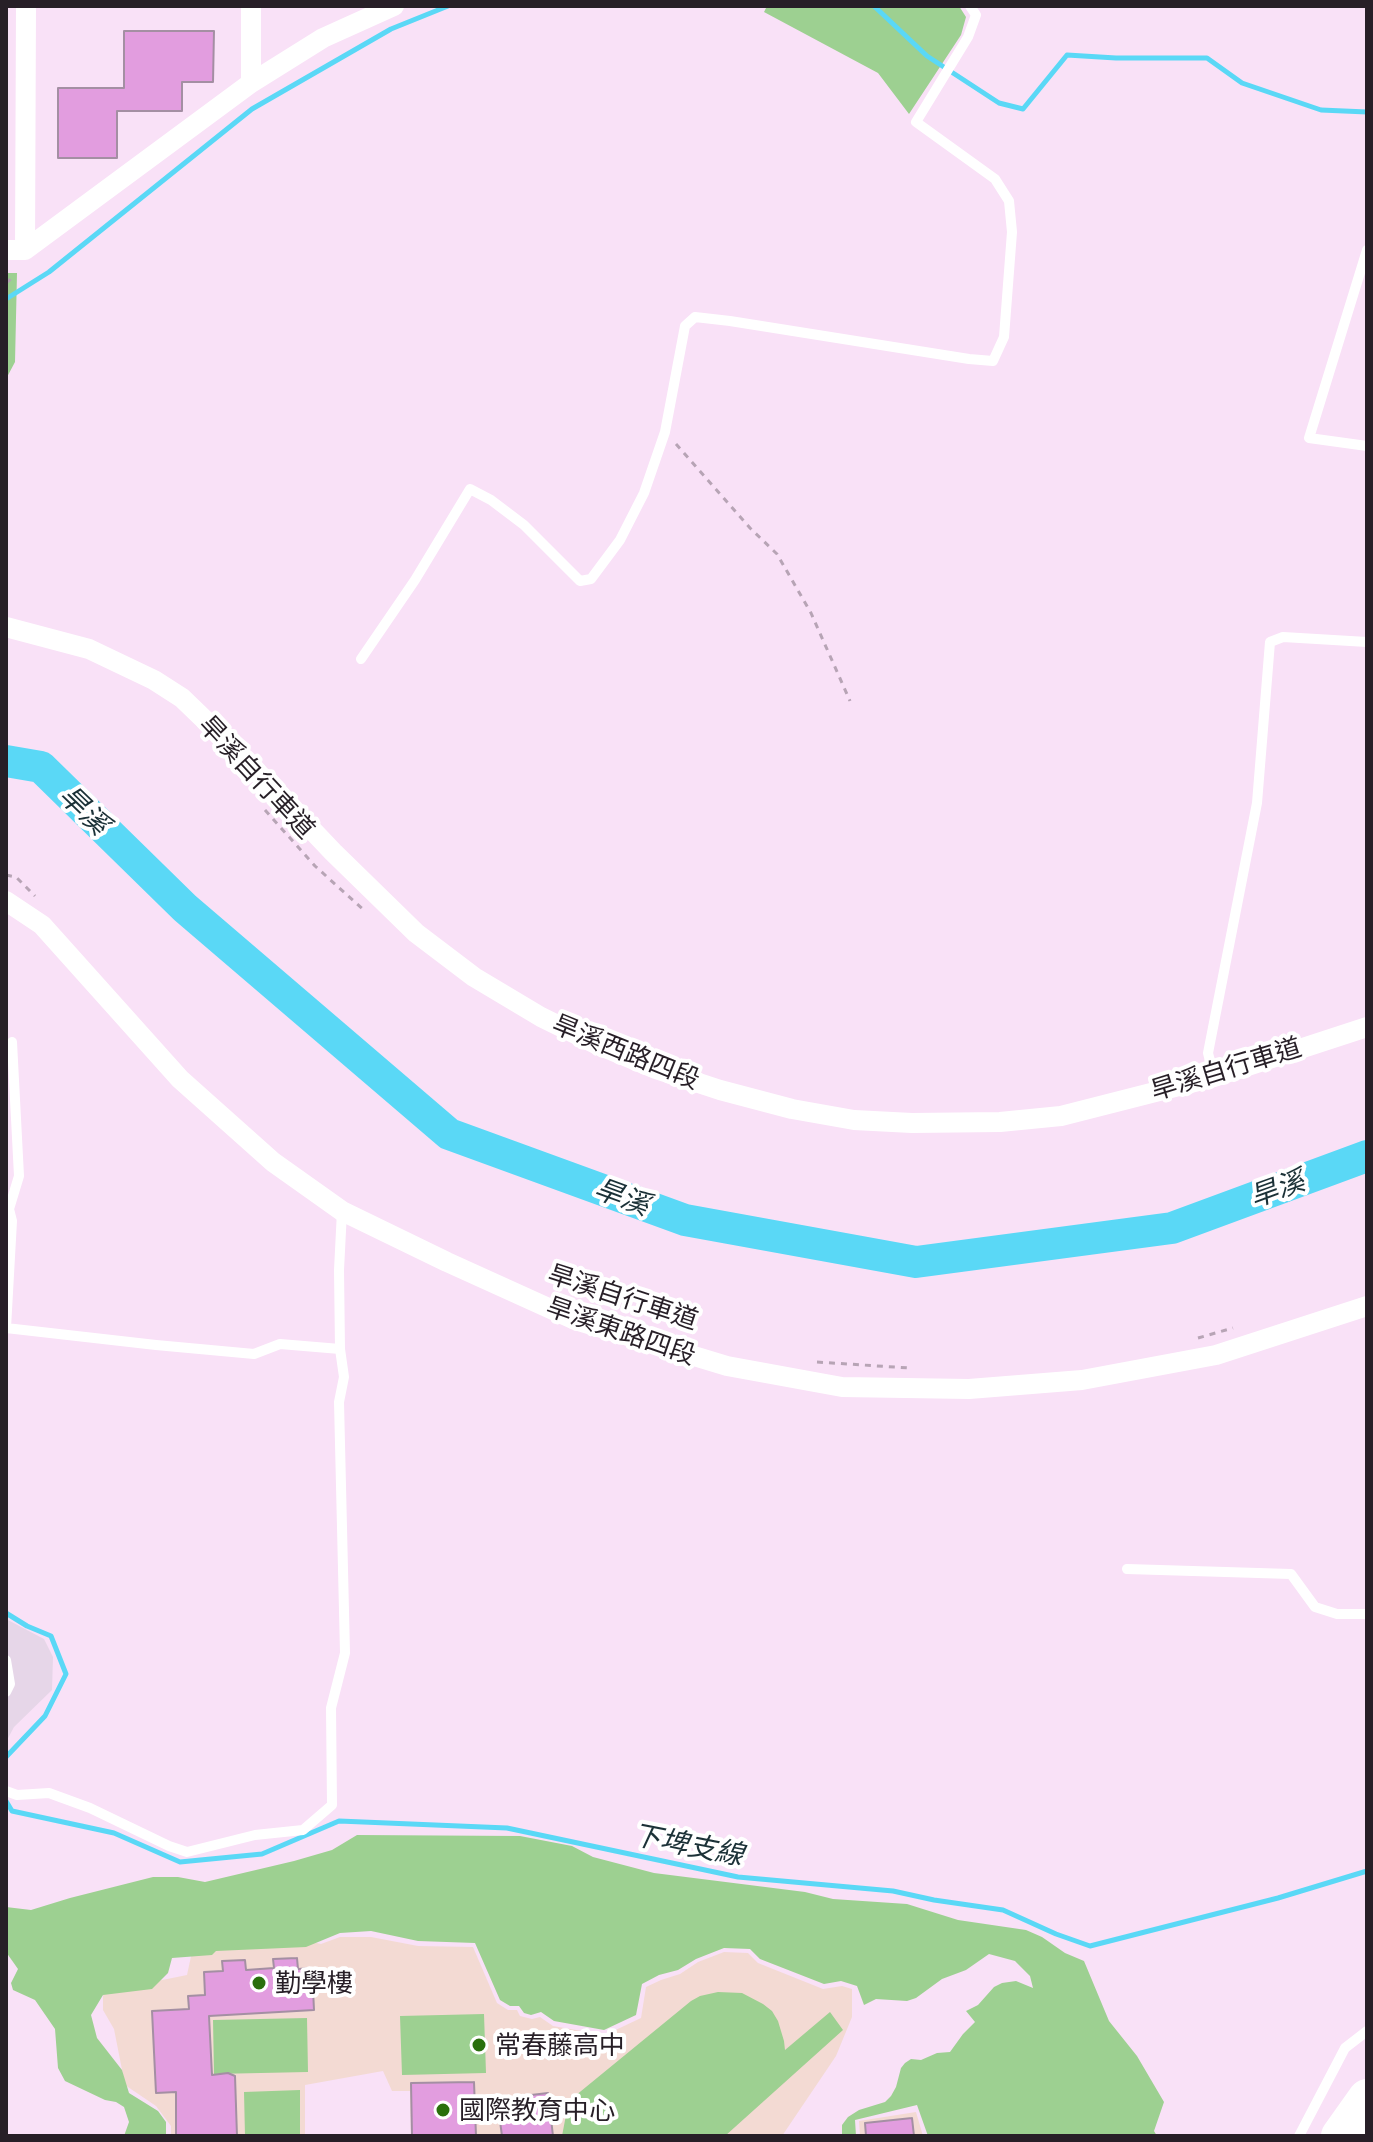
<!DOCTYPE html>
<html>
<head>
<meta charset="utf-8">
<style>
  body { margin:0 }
  #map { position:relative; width:1373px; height:2142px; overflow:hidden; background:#f9e1f7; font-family:Barlow,sans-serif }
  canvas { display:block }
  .frame { position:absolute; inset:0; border:8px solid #271f27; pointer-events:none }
</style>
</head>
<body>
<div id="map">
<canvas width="1373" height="2142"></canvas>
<div class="frame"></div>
</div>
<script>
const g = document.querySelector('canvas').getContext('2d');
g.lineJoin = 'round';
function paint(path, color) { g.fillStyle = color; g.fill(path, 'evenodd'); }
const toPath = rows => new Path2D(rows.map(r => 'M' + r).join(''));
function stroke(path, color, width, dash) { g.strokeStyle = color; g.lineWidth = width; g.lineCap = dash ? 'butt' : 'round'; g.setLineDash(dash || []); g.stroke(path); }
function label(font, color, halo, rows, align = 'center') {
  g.font = font + ' Barlow,"Noto Sans TC",sans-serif'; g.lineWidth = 8; g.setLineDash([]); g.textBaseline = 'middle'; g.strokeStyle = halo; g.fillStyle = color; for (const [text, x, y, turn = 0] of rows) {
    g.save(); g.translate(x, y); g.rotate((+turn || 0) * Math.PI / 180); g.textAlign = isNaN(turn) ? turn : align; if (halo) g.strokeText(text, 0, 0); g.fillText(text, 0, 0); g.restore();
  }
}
paint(toPath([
  [6,1619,44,1639,53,1657,52,1690,14,1727,6,1742]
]), '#e6d6e8');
paint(toPath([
  [340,1937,371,1937,418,1946,473,1947,497,2003,508,2010,517,2010,520,2016,532,2019,540,2017,553,2026,605,2035,641,2018,646,1987,661,1980,680,1974,698,1962,724,1952,748,1953,758,1963,823,1989,842,1986,852,1989,852,2017,836,2056,782,2136,411,2136,410,2091,392,2091,383,2071,305,2085,305,2136,171,2136,171,2126,156,2106,125,2085,114,2029,103,2010,103,1992,187,1975,193,1947,304,1940,321,1944],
  [916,2112,923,2136,860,2136,859,2121]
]), '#f3dad3');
paint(toPath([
  [767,6,959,6,966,17,961,35,909,114,878,73,764,12],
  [6,273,17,273,15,362,6,379],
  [357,1835,520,1836,572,1846,593,1857,654,1873,805,1892,833,1899,907,1904,958,1920,1026,1930,1042,1937,1065,1953,1084,1961,1109,2021,1137,2056,1164,2102,1154,2131,1157,2136,928,2136,917,2105,855,2120,856,2136,842,2136,842,2125,848,2117,859,2110,885,2102,891,2096,896,2087,901,2068,905,2063,911,2059,921,2060,937,2053,950,2052,963,2034,975,2022,966,2011,978,2005,994,1987,1002,1983,1016,1981,1033,1988,1030,1976,1015,1961,989,1954,966,1970,942,1979,916,1998,907,2001,876,1999,864,2005,857,1986,841,1981,824,1984,760,1959,750,1949,724,1948,696,1959,678,1970,659,1975,642,1984,636,2015,604,2030,554,2021,541,2012,531,2015,524,2013,519,2006,510,2006,500,2000,475,1943,418,1941,371,1931,340,1933,306,1947,216,1951,212,1955,172,1958,168,1973,152,1989,103,1995,91,2015,97,2038,122,2070,129,2093,158,2111,166,2122,166,2136,124,2136,129,2122,124,2107,116,2102,105,2100,65,2081,58,2068,55,2029,35,2000,13,1990,11,1983,18,1969,6,1952,6,1907,31,1910,70,1898,153,1877,178,1877,205,1882,294,1861,332,1850],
  [718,1992,742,1993,763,2004,772,2011,778,2021,784,2041,785,2050,830,2012,843,2030,725,2136,562,2136,566,2115,575,2096,691,2001,700,1996],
  [484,2014,486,2073,402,2075,400,2016],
  [307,2018,308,2072,214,2074,213,2020],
  [300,2090,300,2136,245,2136,244,2092]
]), '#9dd091');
stroke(toPath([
  [874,6,927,56,999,103,1023,109,1067,55,1116,58,1207,58,1242,83,1321,110,1367,112],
  [6,299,49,272,252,109,391,29,448,6],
  [6,1613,27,1626,51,1636,66,1674,45,1716,6,1757],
  [6,1801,12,1811,114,1833,180,1862,262,1854,339,1821,507,1828,738,1877,893,1891,934,1900,1003,1910,1056,1934,1090,1946,1278,1898,1367,1871]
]), '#5ad8f6', 5);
stroke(toPath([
  [6,761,41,767,185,908,449,1134,685,1220,916,1262,1172,1228,1367,1156]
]), '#5ad8f6', 32);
const building = toPath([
  [124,31,214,31,213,82,182,82,182,111,117,111,117,158,58,158,58,88,124,88,124,31],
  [297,1958,298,1969,312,1968,314,2010,209,2016,212,2075,228,2073,235,2076,237,2136,176,2136,176,2092,156,2093,152,2011,189,2009,188,1996,205,1995,204,1972,223,1971,222,1961,245,1960,246,1970,274,1968,273,1959,297,1958],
  [474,2082,476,2136,412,2136,411,2083,474,2082],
  [548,2093,553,2136,502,2136,497,2099,548,2093],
  [912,2118,914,2136,866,2136,865,2123,912,2118]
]);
paint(building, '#e29ddf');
stroke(building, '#a48fa3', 2);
stroke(toPath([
  [6,283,14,276],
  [676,444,750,528,777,554,811,613,850,701],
  [265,810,315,866,366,912],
  [6,875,16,877,35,896],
  [1198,1338,1233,1328],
  [817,1362,909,1368]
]), '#b7a4b5', 3, [6, 6]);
stroke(toPath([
  [1367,250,1309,438,1367,446],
  [361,659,415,580,470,489,491,500,524,525,580,581,591,579,620,540,644,493,665,432,685,326,695,317,730,321,969,359,993,361,1004,337,1012,232,1009,201,995,179,916,122,968,37,976,15,970,6],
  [12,1042,19,1176,9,1209,12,1221,6,1328,156,1345,254,1354,280,1344,340,1349],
  [1214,1077,1208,1053,1257,803,1270,642,1283,637,1367,642],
  [1127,1569,1291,1574,1315,1607,1337,1614,1367,1614],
  [6,1660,10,1684,6,1692],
  [6,1791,17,1795,49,1793,90,1808,169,1846,187,1852,255,1835,303,1830,332,1805,331,1708,345,1653,339,1402,344,1377,340,1349,339,1270,342,1211],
  [1299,2136,1345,2048,1367,2031]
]), '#fff', 10);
stroke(toPath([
  [251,6,251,83],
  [6,250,25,250,251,83,323,38,394,6],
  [25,250,26,6],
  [6,627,89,649,154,680,182,698,238,752,333,852,416,933,474,977,541,1017,596,1044,656,1069,720,1090,792,1109,854,1120,912,1123,1000,1122,1061,1116,1214,1077,1367,1027],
  [6,901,42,925,180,1079,273,1162,342,1211,447,1262,575,1320,727,1366,842,1387,969,1389,1082,1380,1216,1355,1367,1306]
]), '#fff', 20);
stroke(toPath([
  [1340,2136,1367,2098]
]), '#fff', 38);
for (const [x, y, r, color] of [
  [259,1983,8,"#2a6f0c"],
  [479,2045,8,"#2a6f0c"],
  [443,2110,8,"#2a6f0c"]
]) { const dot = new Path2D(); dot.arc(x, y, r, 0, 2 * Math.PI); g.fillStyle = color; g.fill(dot); stroke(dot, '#fff', 3); }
label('26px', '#271f27', '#fff', [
  ["旱溪自行車道",257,777,47],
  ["旱溪西路四段",626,1052,22],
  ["旱溪自行車道",1226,1069,-17],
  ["旱溪自行車道",623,1297,18],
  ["旱溪東路四段",621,1331,19]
]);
label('26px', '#271f27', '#fff', [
  ["勤學樓",275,1983],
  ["常春藤高中",495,2045],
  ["國際教育中心",459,2110]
], 'left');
label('italic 28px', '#1b3137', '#fff', [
  ["旱溪",84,810,44],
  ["旱溪",1277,1189,-20],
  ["旱溪",622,1197,20],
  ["下埤支線",688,1845,11]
]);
</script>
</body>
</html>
